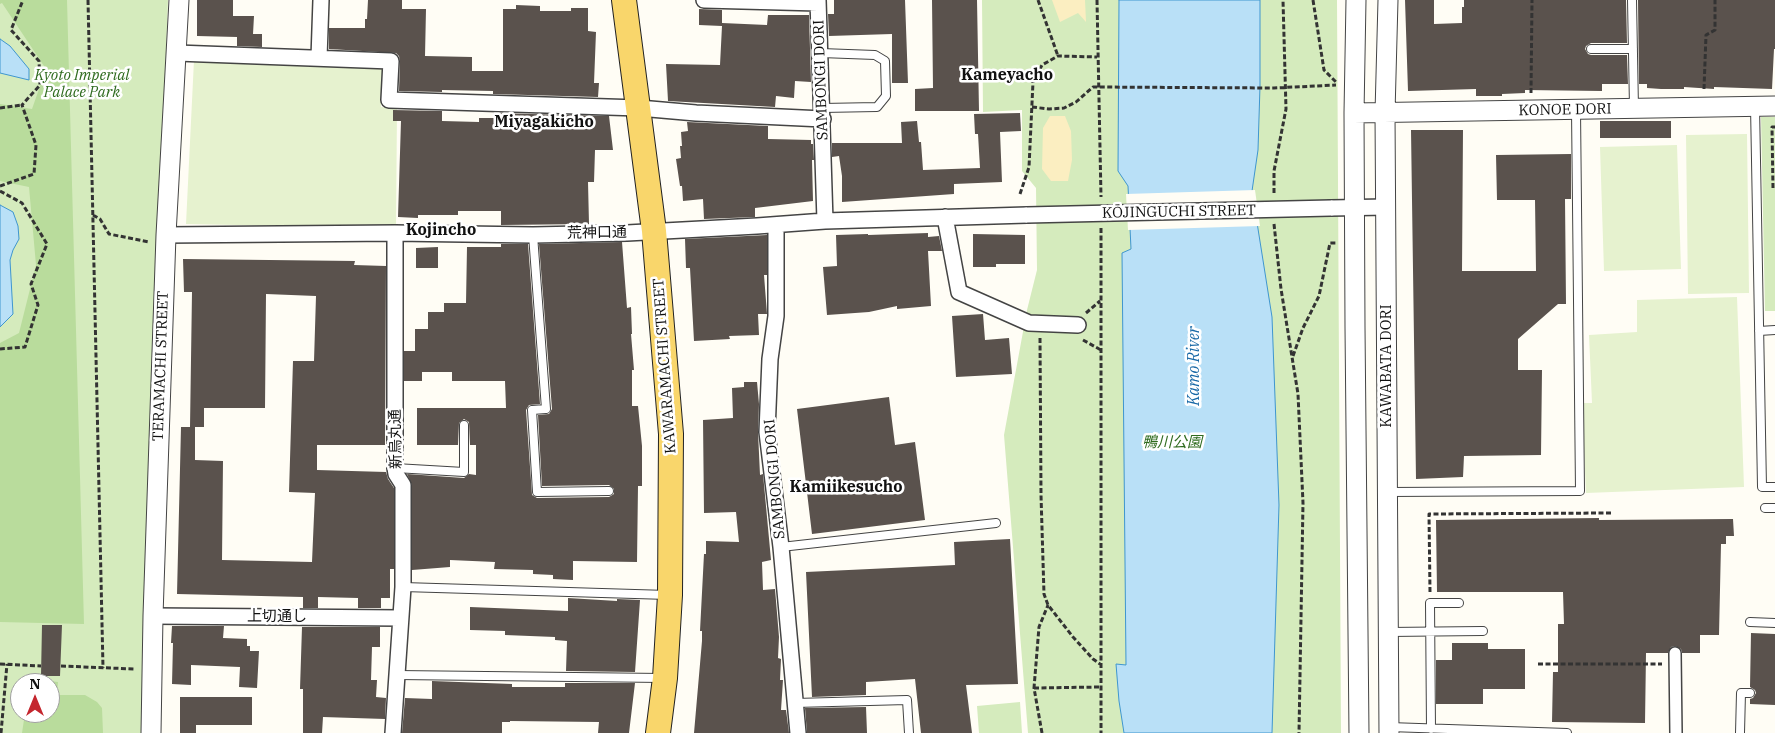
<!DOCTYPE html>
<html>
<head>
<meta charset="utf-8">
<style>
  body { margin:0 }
  #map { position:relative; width:1775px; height:733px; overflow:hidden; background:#fffdf5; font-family:"IBM Plex Serif",serif }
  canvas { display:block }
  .north { position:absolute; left:10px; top:673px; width:50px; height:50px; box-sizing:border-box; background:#fff; border:1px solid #a0a0a0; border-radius:50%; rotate:0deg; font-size:14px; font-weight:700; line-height:20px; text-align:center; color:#111 }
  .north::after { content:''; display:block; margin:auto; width:18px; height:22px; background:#c4262e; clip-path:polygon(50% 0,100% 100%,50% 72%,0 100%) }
</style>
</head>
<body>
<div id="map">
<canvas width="1775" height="733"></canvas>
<div class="north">N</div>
</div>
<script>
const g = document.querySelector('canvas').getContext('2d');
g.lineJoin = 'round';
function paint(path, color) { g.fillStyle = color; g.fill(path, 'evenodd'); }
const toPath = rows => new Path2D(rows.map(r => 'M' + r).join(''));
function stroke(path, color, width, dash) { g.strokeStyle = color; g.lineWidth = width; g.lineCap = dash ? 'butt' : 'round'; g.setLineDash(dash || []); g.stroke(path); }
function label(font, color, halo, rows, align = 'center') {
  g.font = font + ' "IBM Plex Serif","Noto Sans JP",serif'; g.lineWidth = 5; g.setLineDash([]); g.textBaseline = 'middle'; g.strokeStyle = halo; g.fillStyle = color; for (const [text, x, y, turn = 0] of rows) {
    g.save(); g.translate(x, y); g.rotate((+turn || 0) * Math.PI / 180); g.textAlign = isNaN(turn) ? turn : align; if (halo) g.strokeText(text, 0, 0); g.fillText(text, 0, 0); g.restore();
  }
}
paint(toPath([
  [0,0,168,0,146,574,144,733,0,733],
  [20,683,50,683,50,713,20,713],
  [982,0,1337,0,1341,733,1028,733,1004,435,1027,310,1037,270,1036,188,1022,171,1022,110,983,112],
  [1761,117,1775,117,1775,311,1765,311],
  [1020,702,1022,733,979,733,977,706]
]), '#d5ebbd');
paint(toPath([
  [0,0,67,0,84,624,0,622,0,343,19,333,36,265,29,187,0,181,0,104,32,109,46,69,2,3,0,4],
  [49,681,58,682,57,695,85,695,97,702,102,708,103,733,22,733,25,713,50,713]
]), '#b9dc9c');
paint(toPath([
  [1052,0,1085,0,1086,22,1078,13,1060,22],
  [1050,116,1065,116,1071,131,1072,160,1068,181,1051,181,1042,169,1043,128]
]), '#fbeec1');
paint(toPath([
  [194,60,383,67,381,107,397,108,396,228,186,224],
  [1747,134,1749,293,1688,294,1686,135],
  [1677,145,1681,269,1604,271,1600,147],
  [1737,297,1744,487,1586,493,1582,403,1592,403,1589,335,1637,332,1637,300]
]), '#e6f2cf');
const water = toPath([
  [1119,0,1260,0,1260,86,1258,150,1252,191,1272,317,1279,505,1272,733,1124,733,1119,701,1116,664,1126,665,1122,253,1131,249,1128,186,1118,171,1119,0],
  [0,39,10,46,29,69,29,80,0,73,0,39],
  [0,205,13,212,18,226,19,239,13,250,10,260,13,314,0,327,0,205]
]);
paint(water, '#b9e0f7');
stroke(water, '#3f96cf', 1);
paint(toPath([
  [1255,190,1260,226,1128,230,1126,194]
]), '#fffdf5');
paint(toPath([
  [197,0,233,0,233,16,254,16,253,34,262,34,262,47,237,46,237,37,197,36],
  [368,0,402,0,402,9,426,9,425,56,472,57,472,71,503,71,503,9,516,9,516,5,540,6,540,11,571,11,571,8,588,8,588,31,596,32,594,83,599,83,598,97,493,94,493,91,442,90,442,92,399,91,400,61,399,56,396,53,329,49,329,28,365,28,365,19,367,19],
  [834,0,905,0,908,83,892,83,892,34,829,36,828,14,834,14],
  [932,0,977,0,979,111,915,111,915,89,933,88],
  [1405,0,1434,0,1434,24,1462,23,1462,7,1464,7,1464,0,1626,0,1627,43,1591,43,1586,46,1585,49,1588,54,1591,55,1627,55,1628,84,1602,84,1602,91,1525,90,1525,93,1502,94,1502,96,1476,96,1476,89,1408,91],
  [1638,0,1775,0,1775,49,1774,49,1772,89,1714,87,1714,89,1684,87,1684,89,1661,89,1647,88,1647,84,1639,84],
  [699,9,722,10,722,23,767,25,768,15,809,15,811,82,795,81,794,98,776,96,775,107,668,101,666,64,720,65,722,26,699,25],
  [393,110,442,111,442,121,479,122,479,118,493,118,493,113,609,116,613,150,595,150,594,182,588,182,589,224,501,225,501,211,458,211,458,215,418,215,418,218,398,217,401,121,393,121],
  [1020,113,1021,131,1000,132,1002,182,954,184,954,194,842,202,842,176,839,156,832,157,832,143,902,143,901,122,917,121,919,142,921,142,923,170,980,168,978,134,975,134,974,114],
  [1600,121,1671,121,1671,138,1600,138],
  [687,122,768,126,768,139,811,140,811,144,813,144,814,160,812,160,813,201,755,208,755,217,704,219,703,199,683,201,682,186,680,186,676,159,681,158,680,146,682,146,681,132,688,131],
  [1411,130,1463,130,1462,271,1536,271,1535,200,1497,200,1496,155,1571,154,1571,199,1565,199,1566,304,1558,304,1518,339,1518,370,1542,370,1541,455,1464,456,1463,477,1416,479],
  [928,233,928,237,939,236,942,251,928,251,931,306,897,309,897,306,869,312,827,315,823,267,837,266,836,235,868,234,868,235],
  [973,234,1025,235,1025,264,996,264,996,267,973,267],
  [767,235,767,275,764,275,767,314,758,314,759,335,729,336,730,339,694,341,690,268,686,268,685,239],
  [622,242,627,308,631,307,632,334,631,334,634,370,632,370,632,406,638,406,642,446,642,486,638,486,637,562,573,561,573,580,553,579,553,575,533,574,533,570,494,569,495,562,450,560,450,567,412,570,412,485,407,474,464,478,469,474,476,475,476,445,470,445,469,422,464,419,459,423,458,445,417,445,417,408,506,408,505,381,452,381,452,372,422,372,422,381,404,381,404,351,415,351,415,329,428,329,428,312,444,312,444,303,466,303,467,247,501,247,501,244,528,244,540,404,529,405,526,410,532,495,537,498,609,497,614,494,614,489,609,485,542,486,538,415,549,414,552,409,539,244],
  [438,247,438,268,416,268,416,248],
  [183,259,355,261,354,265,386,266,385,445,317,445,317,470,386,472,388,479,394,488,394,569,390,569,390,598,381,598,381,608,358,608,358,598,318,597,318,608,303,608,303,597,177,594,181,427,190,427,192,292,184,292],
  [266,294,316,296,314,361,293,361,289,492,315,493,312,562,222,560,223,461,195,460,195,427,204,427,204,408,265,408],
  [983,314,985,340,1009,338,1012,374,956,377,952,316],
  [744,382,757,382,759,404,758,432,760,475,763,474,771,560,762,562,763,590,775,589,779,637,778,658,781,659,780,680,783,680,781,710,786,710,789,733,694,733,702,641,702,631,700,631,704,554,706,554,706,541,739,542,736,512,704,513,703,420,733,418,732,388,744,387],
  [889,397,895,445,915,442,925,520,812,534,797,409],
  [1599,518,1599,520,1733,519,1734,536,1726,536,1726,544,1721,544,1719,635,1700,635,1700,653,1682,653,1681,649,1675,646,1671,647,1668,653,1646,653,1645,723,1552,722,1553,672,1558,672,1558,624,1564,624,1563,592,1437,592,1436,520],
  [1010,539,1018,684,966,685,972,733,921,733,915,679,866,682,866,695,812,697,806,572,955,565,954,542],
  [568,598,617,601,617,599,640,600,635,672,566,671,567,641,555,640,555,637,505,635,505,631,470,630,470,607,568,611],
  [42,625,62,625,60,676,41,676],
  [172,626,224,626,223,638,247,639,247,646,250,646,250,651,259,651,257,688,239,687,240,667,191,665,191,685,172,684,173,643,171,643],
  [302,627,380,627,380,647,372,647,371,680,377,680,376,697,386,698,385,719,323,717,322,733,303,733,303,689,300,689],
  [1751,633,1775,634,1775,705,1750,704,1750,699,1753,698,1756,693,1755,690,1750,687],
  [1452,643,1488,643,1488,649,1525,649,1525,689,1483,689,1483,704,1436,704,1436,660,1452,660],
  [432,681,512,684,512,687,565,687,565,683,635,683,629,733,598,733,599,722,510,721,510,722,502,722,502,733,402,733,405,698,432,699],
  [180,697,252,697,252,725,196,725,196,733,180,733],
  [866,707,867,733,807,733,805,708]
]), '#5a524d');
const service = toPath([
  [1632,0,1634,108],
  [1591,49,1633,49],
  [821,53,875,55,885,61,886,96,877,107,822,108],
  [1755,106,1762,487,1775,487],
  [533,235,546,409,532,410,537,492,609,491],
  [1759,331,1775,330],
  [395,468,464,472,464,425],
  [1387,492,1580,491,1576,110],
  [1765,508,1775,508],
  [781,547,996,523],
  [403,587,668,595],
  [1750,622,1775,623],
  [1388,632,1483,631],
  [397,675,663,678],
  [795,703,907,700,909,733],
  [1389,727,1567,733],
  [1431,729,1430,603,1459,603],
  [1740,733,1741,693,1750,693]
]);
const pedestrian = toPath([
  [1675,653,1676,733]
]);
const minor = toPath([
  [704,0,818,3],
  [818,0,825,221],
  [177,53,391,61,389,100,639,108,696,113,823,119],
  [319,58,321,0],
  [1331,208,1386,207],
  [945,217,959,292,1029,323,1078,325],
  [776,225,776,316,770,359,767,432,781,547,798,733],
  [166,235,395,233,533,235,627,233,757,226,825,221,1027,215],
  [153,616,400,618],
  [393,733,403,587,403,485,396,474,395,468,395,233]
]);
const tertiary = toPath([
  [1356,0,1354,113,1355,327,1359,733],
  [1388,0,1385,113,1389,733],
  [1354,113,1775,106],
  [151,733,153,616,166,235,179,0]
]);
const primary = toPath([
  [624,0,654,231,671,434,670,595,665,678,658,733]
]);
stroke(service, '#444', 10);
stroke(pedestrian, '#444', 14);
stroke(minor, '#444', 18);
stroke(tertiary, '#444', 21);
stroke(primary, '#222', 26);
stroke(toPath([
  [88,0,103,668],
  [1038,0,1058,56],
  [1097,0,1101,197],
  [1313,0,1324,70,1337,83],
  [1704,89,1706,35,1715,30,1715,0],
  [1531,93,1532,0],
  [1032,107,1049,109,1064,108,1076,102,1093,87,1274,88,1336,85],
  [0,108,22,105],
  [0,186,34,174,36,145,22,105,40,85,39,61,11,30,23,0],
  [1773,188,1772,127,1775,127],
  [0,191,22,203,47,244,31,284,38,305,25,347,0,349],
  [1274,193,1274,171,1286,109,1283,0],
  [1020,194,1029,167,1033,82,1042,65,1058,56,1097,57],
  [93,215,100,219,109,234,149,242],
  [1274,224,1281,289,1298,394,1303,503,1299,733],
  [1101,228,1101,733],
  [1086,313,1100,301],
  [1040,338,1041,495,1044,594,1048,605,1073,637,1093,659,1100,664],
  [1083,340,1101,350],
  [1293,356,1303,328,1319,296,1330,243,1337,243],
  [1430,592,1429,514,1611,513],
  [0,664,41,666],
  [1538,664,1662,664],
  [61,666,134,669],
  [1034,688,1101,687],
  [1,733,7,664],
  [1042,733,1034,688,1039,627,1048,605]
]), '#333', 3, [5, 2.5]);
stroke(service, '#fff', 8);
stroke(pedestrian, '#fff', 11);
stroke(minor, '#fff', 15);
stroke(tertiary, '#fff', 19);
stroke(primary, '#f9d66b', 24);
const minorBridge = toPath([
  [1027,215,1331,208]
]);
stroke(minorBridge, '#444', 18, []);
stroke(minorBridge, '#fff', 15);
label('italic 15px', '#2f6b1f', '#fff', [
  ["Kyoto Imperial",82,76],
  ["Palace Park",82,93],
  ["鴨川公園",1172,443]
]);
label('15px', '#111', '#fff', [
  ["SAMBONGI DORI",821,80,-92],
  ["KONOE DORI",1565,110,-1],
  ["KŌJINGUCHI STREET",1179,212,-1],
  ["荒神口通",597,233,-1],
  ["TERAMACHI STREET",161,366,-88],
  ["KAWARAMACHI STREET",665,366,-94],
  ["KAWABATA DORI",1387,366,-90],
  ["新烏丸通",396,439,-91],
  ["SAMBONGI DORI",775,479,-95],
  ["上切通し",277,617]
]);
label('bold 16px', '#111', '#fff', [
  ["Kameyacho",1007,75],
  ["Miyagakicho",544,122],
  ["Kojincho",441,230],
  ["Kamiikesucho",846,487]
]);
label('italic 16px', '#1768a6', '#fff', [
  ["Kamo River",1194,366,-90]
]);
</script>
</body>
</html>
